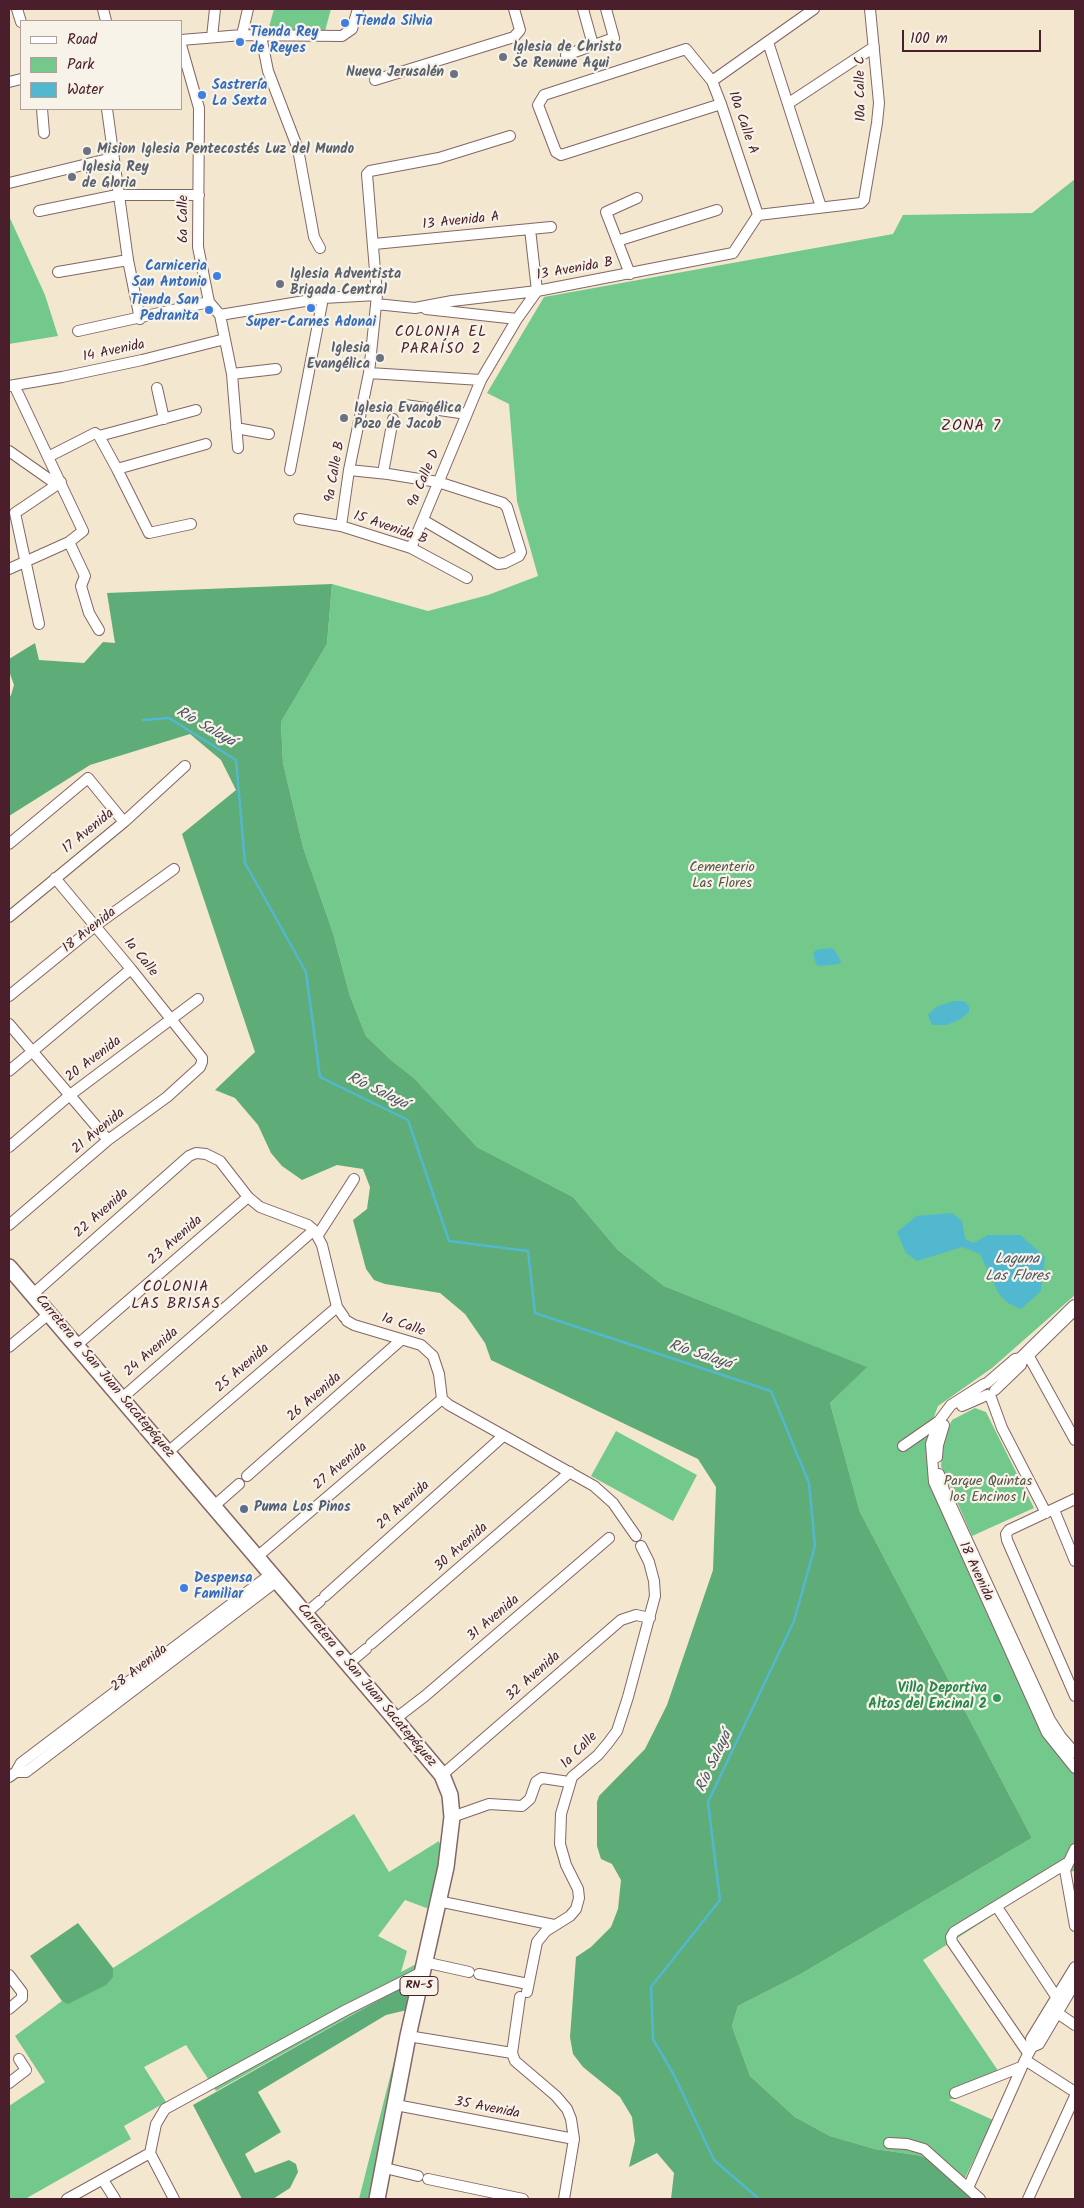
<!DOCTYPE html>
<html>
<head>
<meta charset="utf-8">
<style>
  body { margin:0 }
  #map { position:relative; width:1084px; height:2208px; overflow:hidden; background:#f3e7d0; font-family:Kalam,sans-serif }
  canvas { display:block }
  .frame { position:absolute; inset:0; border:10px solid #4a1f2b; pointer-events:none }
  .legend { position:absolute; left:20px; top:20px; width:162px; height:90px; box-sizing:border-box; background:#f7f3e8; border:1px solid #b29e9c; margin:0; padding:6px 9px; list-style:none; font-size:15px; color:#4a1f2b }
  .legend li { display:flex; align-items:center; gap:10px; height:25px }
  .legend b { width:25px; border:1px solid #b29e9c }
  .scale { position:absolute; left:902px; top:30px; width:139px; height:22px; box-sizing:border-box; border:2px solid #4a1f2b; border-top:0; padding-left:6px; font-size:15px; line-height:18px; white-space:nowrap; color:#4a1f2b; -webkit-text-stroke:4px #f7f3e8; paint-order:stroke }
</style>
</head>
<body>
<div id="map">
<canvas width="1084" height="2208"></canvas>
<div class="frame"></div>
<ul class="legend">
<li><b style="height:6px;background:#fff"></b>Road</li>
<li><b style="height:14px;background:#73c88b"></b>Park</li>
<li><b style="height:14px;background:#51b8cf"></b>Water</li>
</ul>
<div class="scale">100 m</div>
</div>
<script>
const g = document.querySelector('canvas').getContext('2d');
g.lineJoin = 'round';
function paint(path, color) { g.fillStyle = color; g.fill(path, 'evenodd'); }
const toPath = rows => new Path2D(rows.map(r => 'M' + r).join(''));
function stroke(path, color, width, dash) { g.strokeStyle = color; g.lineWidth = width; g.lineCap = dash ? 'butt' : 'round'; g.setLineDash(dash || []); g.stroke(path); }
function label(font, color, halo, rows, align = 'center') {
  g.font = font + ' Kalam,sans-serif'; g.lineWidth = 4.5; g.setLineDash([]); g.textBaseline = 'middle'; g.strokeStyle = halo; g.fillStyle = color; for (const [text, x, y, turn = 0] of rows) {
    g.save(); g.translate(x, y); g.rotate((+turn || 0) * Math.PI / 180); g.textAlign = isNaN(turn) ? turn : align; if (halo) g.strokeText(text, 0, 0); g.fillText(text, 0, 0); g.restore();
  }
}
paint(toPath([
  [274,9,331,9,325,31,300,34,267,34],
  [1075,179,1075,1295,992,1368,938,1406,929,1430,927,1459,1075,1772,1075,1880,1074,1871,1054,1876,923,1960,1003,2078,949,2100,993,2120,963,2182,916,2155,875,2149,830,2136,795,2117,750,2076,732,2026,738,2006,799,1975,1032,1838,860,1512,830,1403,866,1367,664,1286,618,1250,573,1197,477,1147,414,1078,391,1060,366,1036,350,996,333,933,303,847,283,763,281,722,327,644,332,584,428,611,488,595,538,576,517,501,509,404,487,393,544,297,893,234,903,215,1032,213],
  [9,216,45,295,58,336,9,344],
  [975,1408,986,1412,1034,1508,972,1536,941,1466,943,1438,952,1420],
  [616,1431,697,1475,673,1521,591,1476],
  [354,1814,389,1872,439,1841,442,1852,429,1909,405,1900,378,1936,407,1951,401,1972,418,1963,411,1994,400,1988,216,2091,186,2045,144,2067,166,2102,124,2126,131,2139,25,2199,9,2199,9,2106,45,2082,15,2036,62,2001,69,2003,113,1977,113,1968],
  [407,2010,368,2199,359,2199]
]), '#73c88b');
paint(toPath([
  [332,584,327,644,281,722,283,763,303,847,333,933,350,996,366,1036,391,1060,414,1078,477,1147,573,1197,618,1250,664,1286,867,1367,830,1403,860,1512,1032,1838,799,1975,738,2006,732,2026,750,2076,795,2117,830,2136,875,2149,916,2155,949,2166,982,2199,671,2199,674,2173,657,2153,629,2167,635,2141,632,2117,620,2097,583,2067,573,2054,570,2037,576,1957,591,1947,611,1927,618,1909,621,1880,612,1864,601,1859,597,1846,597,1802,599,1796,645,1749,667,1705,713,1570,716,1487,698,1459,491,1360,485,1343,465,1314,440,1293,385,1284,374,1280,366,1269,353,1220,367,1209,370,1187,363,1169,337,1165,302,1180,282,1166,271,1153,258,1125,235,1098,215,1090,255,1052,182,834,236,790,221,760,190,734,90,765,9,816,9,697,11,695,14,685,9,671,9,659,35,643,39,660,84,663,103,642,115,643,107,593],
  [78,1923,113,1968,113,1977,106,1985,68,2004,62,2001,30,1956],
  [408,1985,411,1994,407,2010,386,2015,258,2092,281,2132,245,2154,255,2173,289,2160,296,2164,298,2172,290,2188,273,2199,242,2199,193,2105,400,1988]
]), '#5eac77');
paint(toPath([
  [831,948,835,950,841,962,839,964,819,966,816,964,813,954,816,950],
  [954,1001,964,1001,969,1006,969,1012,961,1019,946,1025,932,1025,928,1015,936,1007],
  [952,1213,962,1221,965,1239,974,1243,988,1235,1020,1235,1045,1257,1041,1291,1021,1309,1008,1303,999,1294,980,1254,962,1247,917,1261,906,1253,897,1232,917,1216]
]), '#51b8cf');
stroke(toPath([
  [143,720,169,718,236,760,245,863,306,972,320,1077,408,1120,449,1241,528,1251,535,1313,771,1391,809,1483,815,1546,794,1621,708,1802,720,1900,651,1987,653,2039,675,2077,714,2160,759,2199]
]), '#51b8cf', 2.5);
const street = toPath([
  [17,9,21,22],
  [103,9,106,21],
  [583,9,593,45],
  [242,35,248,9],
  [261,36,268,71,298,149,314,237,320,248],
  [212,37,215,9],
  [181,40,242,35,342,36,352,29,358,9],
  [768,42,821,207],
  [181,45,199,108,198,247,209,302,220,315,232,374,238,448],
  [566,55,614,38,606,9],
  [375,80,514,37,520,30,514,9],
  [712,81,814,9],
  [9,82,21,79],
  [789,103,874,47],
  [721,104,561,155,556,152,538,105,544,95,686,49,712,81,721,104,758,215],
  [42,109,44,133],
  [107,109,128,260,140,319],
  [9,183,112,158],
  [39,211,117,195,199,195],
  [758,215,861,203,864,200,877,123,879,103,870,9],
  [617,241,717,210],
  [374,244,551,227],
  [58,272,128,260],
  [630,274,606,212,637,198],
  [376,304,415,308,452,301,537,291,733,253,758,215],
  [426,309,517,319],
  [220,315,323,298,377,295],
  [78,331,209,302],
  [369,373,481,380],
  [232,374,276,369],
  [9,386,62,377,142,360,225,339],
  [157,388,164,419],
  [405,405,467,414],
  [236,428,269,434],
  [99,436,196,410],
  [9,451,56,484],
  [48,457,95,433,99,436,117,469,149,533,191,524],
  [117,469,206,444],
  [290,470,323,298],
  [349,470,388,474,438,482,503,503,507,507,521,552,519,556,505,563,498,564,423,520],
  [383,473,393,419],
  [299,519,341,526,411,548,467,578],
  [341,526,349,470,369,373,377,295,367,174,370,171,439,158,510,136],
  [69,542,85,576,81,586,89,613,99,630],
  [411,548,481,380,517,319,537,291,530,229],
  [9,569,69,542,83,531,14,385],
  [39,624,15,513,61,482],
  [9,844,88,778,124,822],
  [9,917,124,822,185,766],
  [9,996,95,926,174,869],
  [9,1024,108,1140],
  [9,1071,131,969],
  [9,1147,70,1095,198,999],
  [9,1225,108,1140,167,1097,200,1067,202,1062,202,1058,131,969,55,878],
  [318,1235,354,1179],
  [33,1294,189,1156,196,1153,206,1154,220,1161,248,1197,260,1207,308,1225,314,1230,322,1245,337,1307,344,1317],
  [347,1321,354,1325,421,1345,433,1356,439,1374,442,1399,449,1405,594,1486,613,1503,636,1536],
  [77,1345,248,1197],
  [9,1347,50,1313],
  [1027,1353,1075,1440],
  [987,1383,1015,1359,1023,1358,1021,1365,995,1390],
  [984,1384,951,1405,939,1421,931,1444,934,1482,1047,1733,1075,1768],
  [990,1395,1002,1428,1046,1513],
  [122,1398,314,1230],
  [962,1406,987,1395],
  [903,1446,939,1421],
  [168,1452,337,1307],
  [937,1457,938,1445,944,1425],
  [939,1474,944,1490,1050,1720,1061,1737,1075,1753],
  [247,1476,401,1340],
  [1075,1499,1009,1530,1006,1534,1007,1540,1075,1696],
  [214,1506,239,1484],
  [1054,1510,1075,1561],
  [257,1557,442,1399],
  [325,1596,502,1437],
  [305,1614,320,1601],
  [371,1644,570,1472],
  [348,1664,366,1649],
  [395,1719,425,1696,609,1538],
  [16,1772,26,1772,277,1581],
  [442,1775,621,1620,636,1615,650,1618],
  [9,1777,16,1772,21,1763,271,1574],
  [452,1817,489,1804,522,1806,530,1799,536,1782,542,1778,569,1782],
  [1075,1849,1065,1870,1075,1926],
  [438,1901,554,1925],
  [997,1907,1057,1998],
  [424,1962,469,1972],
  [479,1974,528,1984],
  [9,1975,22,1992,22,1998,9,2009],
  [527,1992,537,1942,546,1931,570,1916,576,1909,579,1898,578,1889,566,1865,560,1844,561,1814,572,1777,598,1755,608,1743,617,1731,628,1697,655,1596,654,1581,649,1562,641,1546],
  [520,1997,512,2053,515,2061,556,2096,567,2109,571,2119,574,2139,564,2199],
  [1053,2010,1075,2025],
  [408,2036,512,2053],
  [1032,2047,1031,2039,1075,1967],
  [1028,2053,952,1942,951,1937,954,1932,1067,1863],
  [1025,2060,1075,2092],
  [9,2083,26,2070,19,2059],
  [955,2093,1021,2067],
  [396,2105,574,2139],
  [889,2143,907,2144,924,2149,980,2199],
  [385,2168,418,2176],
  [428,2179,523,2199],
  [103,2180,115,2199],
  [968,2188,1025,2060,1032,2047,1039,2044,1075,1983],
  [67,2199,150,2153],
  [174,2199,150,2153,156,2124,165,2109,346,2010,422,1972],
  [1028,2199,1075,2096]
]);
const secondary = toPath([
  [1023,1358,1075,1307]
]);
const primary = toPath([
  [9,1267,395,1719,442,1775,450,1795,452,1817,446,1867,408,2036,377,2199]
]);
stroke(street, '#856565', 12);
stroke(secondary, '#856565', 16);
stroke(primary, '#856565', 18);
stroke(street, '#fff', 10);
stroke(secondary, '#fff', 14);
stroke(primary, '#fff', 15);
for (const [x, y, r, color] of [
  [345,23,5,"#3f7fe0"],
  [240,42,5,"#3f7fe0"],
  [503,57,5,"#6b7280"],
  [454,74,5,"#6b7280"],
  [202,95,5,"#3f7fe0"],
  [87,151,5,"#6b7280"],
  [72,177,5,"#6b7280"],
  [217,276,5,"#3f7fe0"],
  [280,284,5,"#6b7280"],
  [311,308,5,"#3f7fe0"],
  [209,310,5,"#3f7fe0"],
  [380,358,5,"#6b7280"],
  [344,418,5,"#6b7280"],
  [244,1509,5,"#5c6f8a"],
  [184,1588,5,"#3f7fe0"],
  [997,1698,5,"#2e9e5b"]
]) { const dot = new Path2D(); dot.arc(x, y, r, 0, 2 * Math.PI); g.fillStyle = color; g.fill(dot); stroke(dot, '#f7f3e8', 2); }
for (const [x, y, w] of [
  [419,1986,38]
]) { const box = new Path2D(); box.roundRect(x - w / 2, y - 9.5, w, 19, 4); g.fillStyle = '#f7f3e8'; g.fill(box); stroke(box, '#4a1f2b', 1); }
label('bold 12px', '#4a1f2b', null, [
  ["RN-5",419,1986]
]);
label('bold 14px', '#366cbe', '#f7f3e8', [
  ["Tienda Silvia",355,23],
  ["Tienda Rey",250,34],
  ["de Reyes",250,50],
  ["Sastrería",212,87],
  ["La Sexta",212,103],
  ["Carniceria",207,268,"right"],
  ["San Antonio",207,284,"right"],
  ["Tienda San",199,302,"right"],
  ["Pedranita",199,318,"right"],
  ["Super-Carnes Adonai",311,324,"center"],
  ["Despensa",194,1580],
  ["Familiar",194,1596]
], 'left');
label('bold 14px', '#5b616d', '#f7f3e8', [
  ["Iglesia de Christo",513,49],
  ["Se Renune Aqui",513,65],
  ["Nueva Jerusalén",444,74,"right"],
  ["Mision Iglesia Pentecostés Luz del Mundo",97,151],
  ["Iglesia Rey",82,169],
  ["de Gloria",82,185],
  ["Iglesia Adventista",290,276],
  ["Brigada Central",290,292],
  ["Iglesia",370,350,"right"],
  ["Evangélica",370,366,"right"],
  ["Iglesia Evangélica",354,410],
  ["Pozo de Jacob",354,426]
], 'left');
label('14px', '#4a1f2b', '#f7f3e8', [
  ["10a Calle C",862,89,-91],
  ["10a Calle A",742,123,71],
  ["6a Calle",185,219,-90],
  ["13 Avenida A",461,222,-6],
  ["13 Avenida B",575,270,-10],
  ["14 Avenida",114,352,-12],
  ["9a Calle B",336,472,-80],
  ["9a Calle D",425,479,-67],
  ["15 Avenida B",390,529,19],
  ["17 Avenida",89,832,-39],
  ["18 Avenida",90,931,-38],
  ["1a Calle",140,958,51],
  ["20 Avenida",94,1060,-37],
  ["21 Avenida",99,1132,-39],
  ["22 Avenida",102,1214,-41],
  ["23 Avenida",176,1241,-41],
  ["1a Calle",403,1326,19],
  ["24 Avenida",152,1353,-41],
  ["25 Avenida",243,1369,-41],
  ["Carretera a San Juan Sacatepéquez",104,1377,50],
  ["26 Avenida",315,1398,-41],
  ["27 Avenida",341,1467,-40],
  ["29 Avenida",404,1506,-42],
  ["30 Avenida",462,1548,-41],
  ["18 Avenida",975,1572,65],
  ["31 Avenida",494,1619,-40],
  ["28 Avenida",140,1669,-38],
  ["32 Avenida",534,1677,-41],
  ["Carretera a San Juan Sacatepéquez",366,1686,50],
  ["1a Calle",580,1751,-45],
  ["35 Avenida",487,2109,11]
]);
label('14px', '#565248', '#f7f3e8', [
  ["Cementerio",722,869],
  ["Las Flores",722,885],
  ["Parque Quintas",988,1483],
  ["los Encinos 1",988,1499]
]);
label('bold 14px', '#4e5e75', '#f7f3e8', [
  ["Puma Los Pinos",254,1509]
], 'left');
label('bold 14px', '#27864d', '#f7f3e8', [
  ["Villa Deportiva",987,1690],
  ["Altos del Encinal 2",987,1706]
], 'right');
g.letterSpacing = '1px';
label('15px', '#4a1f2b', '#f7f3e8', [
  ["COLONIA EL",441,333],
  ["PARAÍSO 2",441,350],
  ["COLONIA",176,1288],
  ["LAS BRISAS",176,1305]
]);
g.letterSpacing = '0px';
label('italic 15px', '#4c5564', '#f7f3e8', [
  ["Río Salayá",205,728,30],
  ["Río Salayá",377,1092,26],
  ["Laguna",1017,1260],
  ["Las Flores",1017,1277],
  ["Río Salayá",700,1356,18],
  ["Río Salayá",715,1762,-65]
]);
g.letterSpacing = '1px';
label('16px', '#4a1f2b', '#f7f3e8', [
  ["ZONA 7",971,427]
]);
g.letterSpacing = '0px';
</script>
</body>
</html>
